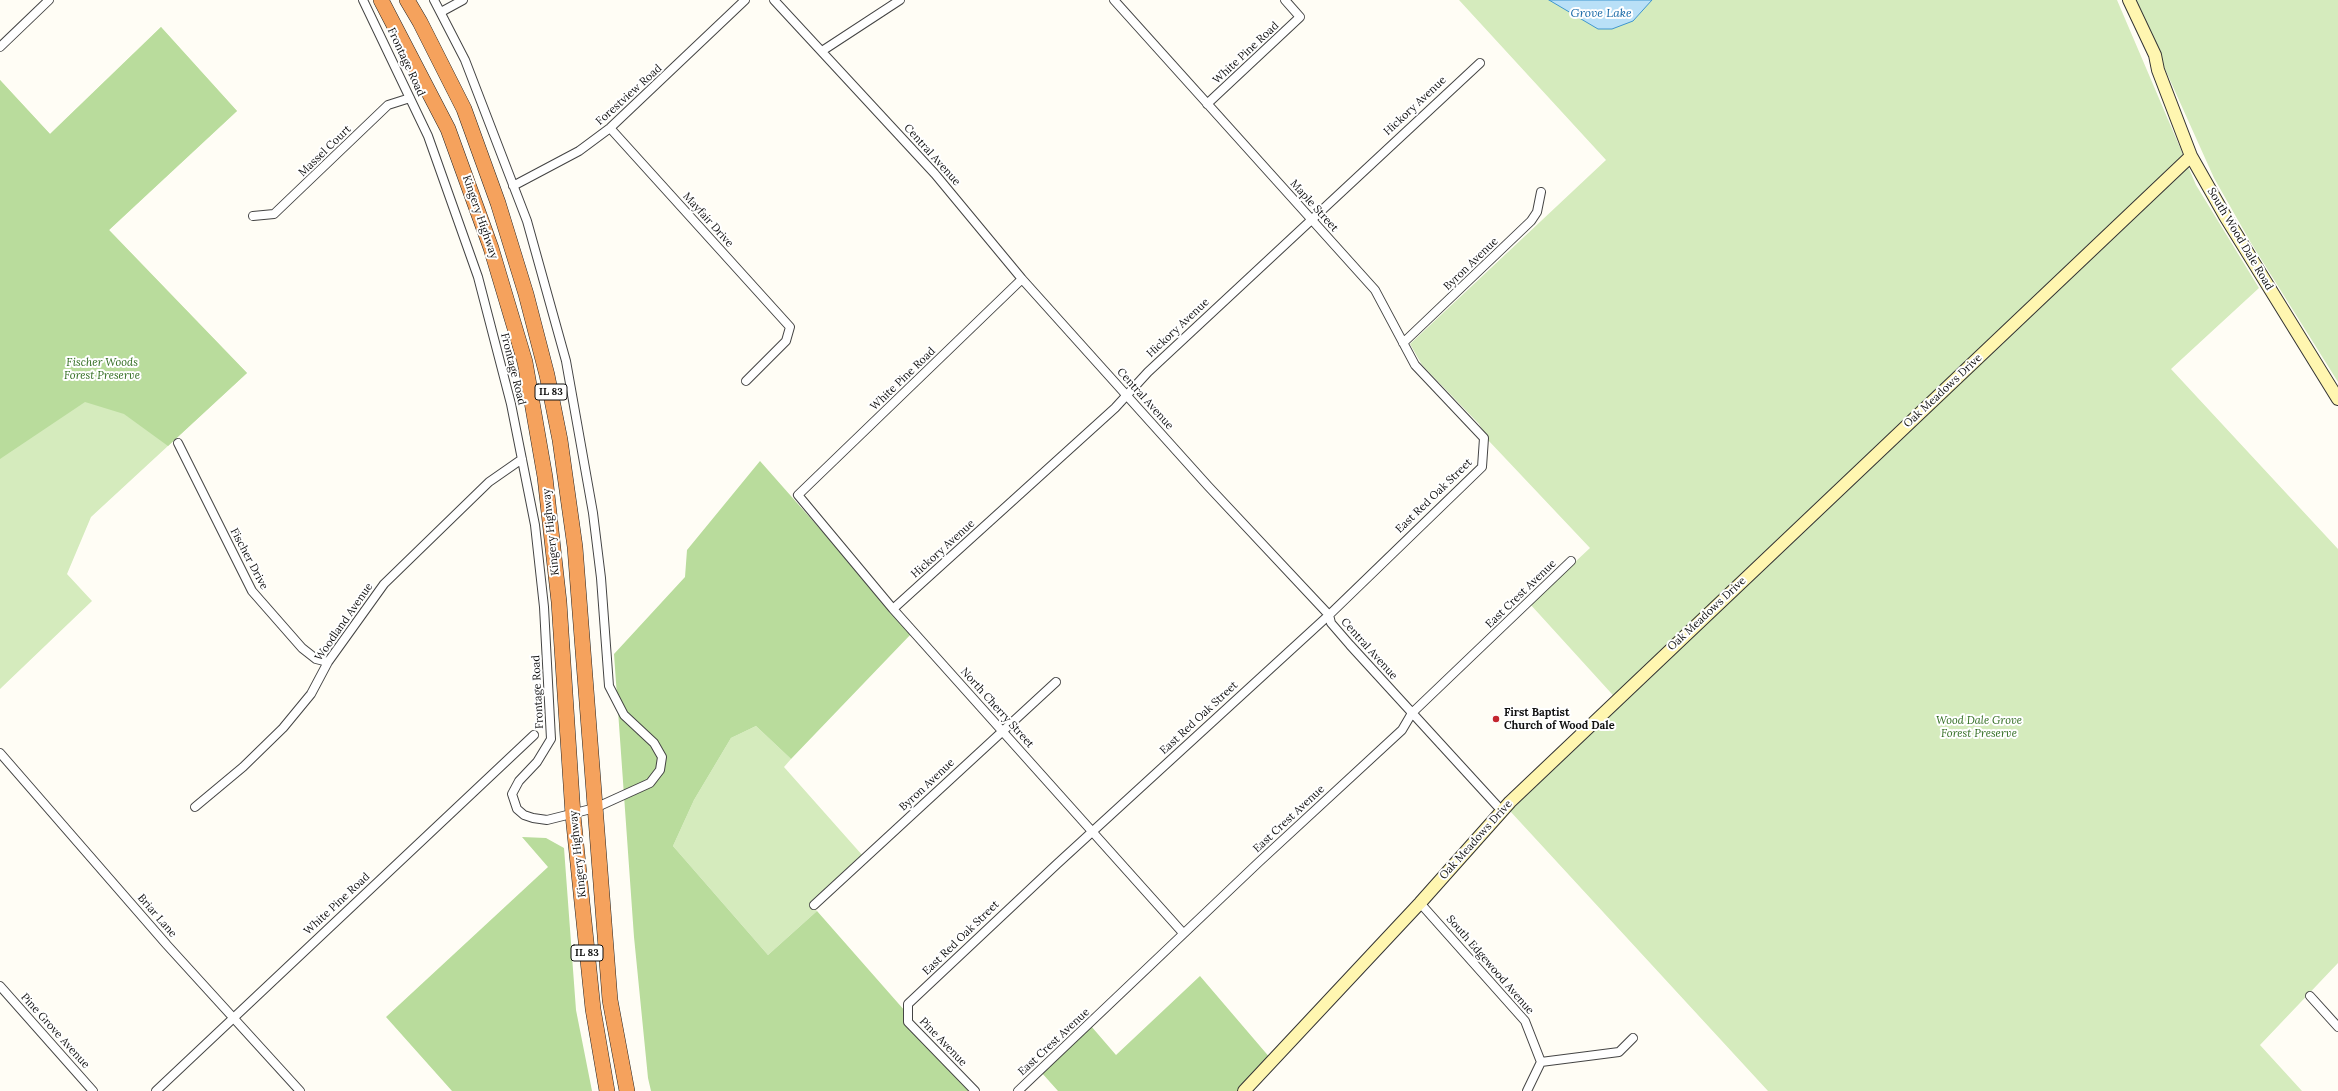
<!DOCTYPE html>
<html>
<head>
<meta charset="utf-8">
<style>
  body { margin:0 }
  canvas { display:block; background:#fffdf5 }
</style>
</head>
<body>
<canvas width="2338" height="1091"></canvas>
<script>
const g = document.querySelector('canvas').getContext('2d');
g.lineJoin = 'round';
function paint(path, color) { g.fillStyle = color; g.fill(path, 'evenodd'); }
const toPath = rows => new Path2D(rows.map(r => 'M' + r).join(''));
function stroke(path, color, width, dash) { g.strokeStyle = color; g.lineWidth = width; g.lineCap = dash ? 'butt' : 'round'; g.setLineDash(dash || []); g.stroke(path); }
function label(font, color, halo, rows, align = 'center') {
  g.font = font + ' Lora,serif'; g.lineWidth = 4; g.setLineDash([]); g.textBaseline = 'middle'; g.strokeStyle = halo; g.fillStyle = color; for (const [text, x, y, turn = 0] of rows) {
    g.save(); g.translate(x, y); g.rotate((+turn || 0) * Math.PI / 180); g.textAlign = isNaN(turn) ? turn : align; if (halo) g.strokeText(text, 0, 0); g.fillText(text, 0, 0); g.restore();
  }
}
paint(toPath([
  [1459,0,2117,0,2196,185,2259,288,2171,369,2338,549,2338,963,2260,1045,2302,1091,1768,1091,1510,811,1621,704,1530,604,1590,548,1488,440,1479,424,1422,365,1410,344,1606,160],
  [2134,0,2338,0,2338,382,2251,243,2214,178],
  [161,27,237,111,109,230,247,373,91,517,67,574,92,601,0,689,0,80,50,134],
  [756,726,791,759,784,767,863,856,811,905,817,911,768,955,673,846,694,800,731,738]
]), '#d5ebbd');
paint(toPath([
  [161,27,237,111,109,230,247,373,168,446,124,414,85,402,0,459,0,80,50,134],
  [760,461,912,633,791,759,756,726,731,738,694,800,673,846,768,955,817,911,905,1011,906,1024,971,1091,651,1091,648,1078,634,937,614,654,685,577,687,550],
  [522,837,546,838,564,848,576,1010,592,1091,452,1091,386,1017,548,867],
  [1200,976,1271,1059,1240,1091,1058,1091,1041,1072,1091,1026,1116,1055]
]), '#b9dc9c');
const water = toPath([
  [1549,0,1652,0,1633,21,1612,29,1598,29,1549,0]
]);
paint(water, '#b9e0f7');
stroke(water, '#3f96cf', 1);
const street = toPath([
  [363,0,428,136,478,277,511,404,535,525,544,607,551,739,537,762,519,781,512,794,517,809,524,815,533,818,547,820,595,808,650,783,660,770,662,757,654,743,624,715,609,686,601,578,593,513,566,361,527,221,465,60,434,0],
  [774,0,935,174,1022,279,1208,486,1329,615,1331,623,1350,645,1501,810],
  [441,12,463,0],
  [0,47,49,0],
  [822,51,900,0],
  [1207,104,1300,17,1285,0],
  [610,128,790,327,786,341,746,381],
  [513,186,579,151,610,128,745,0],
  [253,216,274,214,388,105,410,98],
  [1022,279,798,495,893,609,1183,933],
  [1403,343,1531,221,1537,212,1541,192],
  [178,443,252,591,302,648,316,659,328,662],
  [893,609,1115,408,1148,372,1480,63],
  [0,753,167,945,300,1091],
  [195,807,243,767,283,728,311,694,328,662,384,584,489,482,522,459],
  [1420,903,1525,1021,1541,1062,1527,1091],
  [814,905,1056,682],
  [0,986,93,1091],
  [2310,996,2338,1027],
  [1541,1062,1619,1052,1633,1038],
  [156,1091,534,735],
  [975,1091,908,1022,908,1004,1057,864,1329,615,1482,467,1484,438,1415,365,1375,290,1114,0],
  [1018,1091,1259,862,1402,730,1412,713,1571,561]
]);
const secondary = toPath([
  [2129,0,2155,55,2158,70,2191,156,2225,216,2338,399],
  [1244,1091,1420,903,1510,802,2191,156]
]);
const highway = toPath([
  [381,0,448,129,491,248,525,362,545,477,559,602,573,815,593,1009,607,1091],
  [407,0,420,22,464,109,498,203,526,294,547,375,560,440,575,547,610,1000,627,1091]
]);
stroke(street, '#444', 10);
stroke(secondary, '#333', 14);
stroke(highway, '#222', 16);
stroke(street, '#fff', 8);
stroke(secondary, '#fff6b0', 12);
stroke(highway, '#f5a25d', 15);
for (const [x, y, r, color] of [
  [1496,719,4,"#c4262e"]
]) { const dot = new Path2D(); dot.arc(x, y, r, 0, 2 * Math.PI); g.fillStyle = color; g.fill(dot); stroke(dot, '#fff', 1.5); }
for (const [x, y, w] of [
  [551,392,32],
  [587,953,32]
]) { const box = new Path2D(); box.roundRect(x - w / 2, y - 8, w, 16, 3); g.fillStyle = '#fff'; g.fill(box); stroke(box, '#111', 1); }
label('bold 10px', '#111', null, [
  ["IL 83",551,392],
  ["IL 83",587,953]
]);
label('11px', '#111', '#fff', [
  ["White Pine Road",1246,53,-43],
  ["Frontage Road",406,62,65],
  ["Forestview Road",629,95,-42],
  ["Hickory Avenue",1415,106,-43],
  ["Massel Court",325,151,-44],
  ["Central Avenue",932,155,48],
  ["Maple Street",1314,206,48],
  ["Kingery Highway",480,217,71],
  ["Mayfair Drive",708,220,48],
  ["South Wood Dale Road",2240,239,59],
  ["Byron Avenue",1471,264,-44],
  ["Hickory Avenue",1178,328,-43],
  ["Frontage Road",513,369,76],
  ["White Pine Road",903,379,-44],
  ["Oak Meadows Drive",1943,391,-43],
  ["Central Avenue",1145,399,48],
  ["East Red Oak Street",1434,496,-44],
  ["Kingery Highway",551,532,-96],
  ["Hickory Avenue",943,549,-42],
  ["Fischer Drive",249,559,62],
  ["East Crest Avenue",1521,594,-44],
  ["Oak Meadows Drive",1707,614,-43],
  ["Woodland Avenue",344,622,-55],
  ["Central Avenue",1369,649,48],
  ["Frontage Road",538,692,-93],
  ["North Cherry Street",997,708,48],
  ["East Red Oak Street",1199,718,-43],
  ["Byron Avenue",927,785,-43],
  ["East Crest Avenue",1289,819,-43],
  ["Oak Meadows Drive",1476,840,-48],
  ["Kingery Highway",578,854,-96],
  ["White Pine Road",337,904,-43],
  ["Briar Lane",157,916,49],
  ["East Red Oak Street",961,938,-44],
  ["South Edgewood Avenue",1490,965,49],
  ["Pine Grove Avenue",55,1031,48],
  ["Pine Avenue",943,1042,46],
  ["East Crest Avenue",1054,1042,-43]
]);
label('italic 11px', '#2f6b1f', '#fff', [
  ["Fischer Woods",102,363],
  ["Forest Preserve",102,376],
  ["Wood Dale Grove",1979,721],
  ["Forest Preserve",1979,734]
]);
label('bold 11px', '#111', '#fff', [
  ["First Baptist",1504,713],
  ["Church of Wood Dale",1504,726]
], 'left');
label('italic 12px', '#1768a6', '#fff', [
  ["Grove Lake",1601,14]
]);
</script>
</body>
</html>
